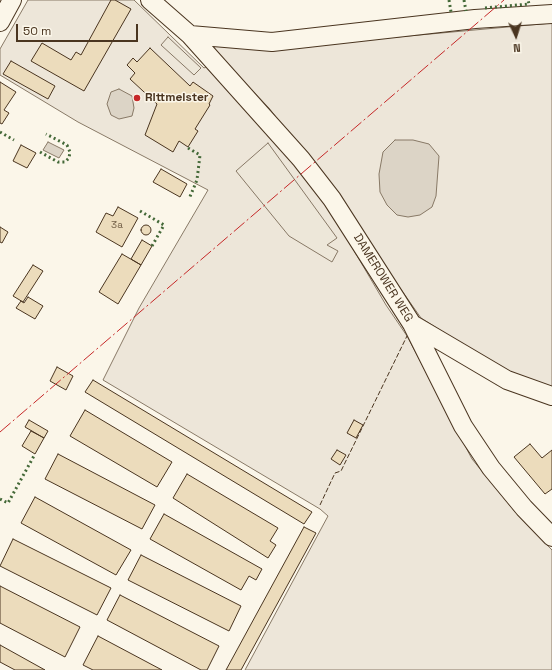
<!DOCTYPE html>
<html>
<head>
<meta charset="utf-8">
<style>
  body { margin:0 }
  #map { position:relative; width:552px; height:670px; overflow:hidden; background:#fbf6e9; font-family:"Space Grotesk",sans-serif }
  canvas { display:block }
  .north { position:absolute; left:496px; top:16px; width:40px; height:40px; -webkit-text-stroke:3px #fbf6e9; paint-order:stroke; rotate:176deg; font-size:11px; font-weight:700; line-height:16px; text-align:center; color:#4a3520 }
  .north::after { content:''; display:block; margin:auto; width:14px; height:18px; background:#4a3520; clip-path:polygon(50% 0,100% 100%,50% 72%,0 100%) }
  .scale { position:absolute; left:16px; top:24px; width:122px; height:18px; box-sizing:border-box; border:2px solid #4a3520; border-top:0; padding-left:5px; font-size:12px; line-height:14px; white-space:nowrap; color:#4a3520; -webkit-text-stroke:3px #fbf6e9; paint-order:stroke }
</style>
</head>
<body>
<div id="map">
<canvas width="552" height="670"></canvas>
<div class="north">N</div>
<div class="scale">50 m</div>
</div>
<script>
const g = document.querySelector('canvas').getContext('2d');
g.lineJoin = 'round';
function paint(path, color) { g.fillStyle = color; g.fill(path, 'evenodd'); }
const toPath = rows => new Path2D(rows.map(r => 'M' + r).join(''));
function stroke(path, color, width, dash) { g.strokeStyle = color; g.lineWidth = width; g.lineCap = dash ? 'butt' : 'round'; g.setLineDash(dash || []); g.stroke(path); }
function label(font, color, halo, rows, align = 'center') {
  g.font = font + ' "Space Grotesk",sans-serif'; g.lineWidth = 3; g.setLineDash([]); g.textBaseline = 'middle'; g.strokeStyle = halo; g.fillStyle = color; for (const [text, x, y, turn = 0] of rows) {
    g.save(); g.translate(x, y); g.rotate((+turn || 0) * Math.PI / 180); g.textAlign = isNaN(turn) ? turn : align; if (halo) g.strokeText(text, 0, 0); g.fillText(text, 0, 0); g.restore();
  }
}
const green = toPath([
  [28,0,134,0,204,68,206,67,258,121,326,203,386,305,407,336,472,459,517,514,552,550,552,670,245,670,328,516,320,509,103,380,139,308,208,190,78,122,0,75,0,49,28,0],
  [552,23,552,390,511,375,421,318,336,197,269,108,209,46,216,44,275,48,552,23]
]);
paint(green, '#ede6d9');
stroke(green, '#887966', 1);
const parking = toPath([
  [168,37,201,68,194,75,161,45,168,37],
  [268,143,337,238,327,245,338,251,332,262,289,236,236,171,268,143]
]);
paint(parking, '#ede7d9');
stroke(parking, '#887966', 1);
const water = toPath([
  [119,89,132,96,134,108,132,116,119,119,111,115,107,104,111,92,119,89],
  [395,140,413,140,429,144,439,156,436,196,432,207,420,215,408,217,397,215,387,205,380,192,379,174,383,152,395,140],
  [48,142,64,150,59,158,43,150,48,142]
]);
paint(water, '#dcd4c6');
stroke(water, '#887966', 1);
const building = toPath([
  [111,0,115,0,131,9,84,91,31,61,42,43,71,60,76,52,81,55,111,0],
  [150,48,190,86,193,82,213,96,209,104,210,105,195,129,198,131,188,147,179,141,173,152,145,135,157,104,130,79,135,73,127,65,133,58,137,62,150,48],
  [11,61,55,86,48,99,3,74,11,61],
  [0,82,16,92,4,110,9,113,2,124,0,123,0,82],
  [21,145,36,153,27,168,13,161,21,145],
  [161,169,187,184,180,197,153,182,161,169],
  [118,207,138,218,122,247,96,232,106,213,113,216,118,207],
  '141 230a5 5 0 1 1 10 0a5 5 0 1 1-10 0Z',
  [0,227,8,232,2,243,0,242,0,227],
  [142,240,152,246,141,265,131,259,142,240],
  [122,254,141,265,118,304,99,292,122,254],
  [33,265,43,271,23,302,13,296,33,265],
  [28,297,43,306,35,319,16,308,21,301,24,303,28,297],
  [57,367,73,376,66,390,50,381,57,367],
  [93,380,312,512,304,524,85,392,93,380],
  [85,410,172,462,157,487,70,436,85,410],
  [29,420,48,431,44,438,25,427,29,420],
  [354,420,363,425,356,438,347,433,354,420],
  [31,431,44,438,35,454,22,446,31,431],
  [530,444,542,458,552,450,552,489,545,494,514,457,530,444],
  [337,450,346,455,340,465,331,459,337,450],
  [58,454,155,505,142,529,45,479,58,454],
  [187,474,278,528,270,541,276,545,268,558,173,498,187,474],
  [35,497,131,550,116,575,21,523,35,497],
  [164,514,262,569,256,580,249,576,241,590,150,539,164,514],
  [304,527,316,533,241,670,226,670,304,527],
  [13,539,111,588,97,615,0,566,13,539],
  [141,555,241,606,229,631,128,580,141,555],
  [0,586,80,627,65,657,0,623,0,586],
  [120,595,219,646,207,670,201,670,107,620,120,595],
  [98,636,162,670,93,670,83,665,98,636],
  [0,645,45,670,15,670,0,662,0,645]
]);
paint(building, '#ecdcbc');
stroke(building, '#4a3520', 1);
const minor = toPath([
  [150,0,190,35,301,159,332,199,412,324,463,426,491,468,524,508,552,537],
  [0,22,12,0],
  [190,35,272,42,475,19,552,14],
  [412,324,507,380,552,396]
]);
stroke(minor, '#4a3520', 20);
stroke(minor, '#fbf6e9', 18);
stroke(toPath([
  [449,0,451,12],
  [464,0,466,11],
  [485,8,529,4,528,0],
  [0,132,14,140],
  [188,148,200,155,197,180,189,199],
  [40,152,58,162,65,162,69,158,70,152,67,145,46,134],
  [140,211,164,225,152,246],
  [0,499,8,503,35,454]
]), '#436837', 3, [2, 3]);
stroke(toPath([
  [320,505,335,473,341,471,407,336]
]), '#4a3520', 1, [5, 2]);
stroke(toPath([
  [0,432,504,0]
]), '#c62828', 1, [14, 3, 2, 3]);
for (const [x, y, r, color] of [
  [137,98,4,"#c62828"]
]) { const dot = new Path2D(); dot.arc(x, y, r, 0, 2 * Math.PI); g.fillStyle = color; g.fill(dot); stroke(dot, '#fbf6e9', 1.5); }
label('10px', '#725f47', null, [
  ["3a",117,225]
]);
label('bold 12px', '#4a3520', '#fbf6e9', [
  ["Rittmeister",145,98]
], 'left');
label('12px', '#4a3520', '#fbf6e9', [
  ["DAMEROWER WEG",383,278,58]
]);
</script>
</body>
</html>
